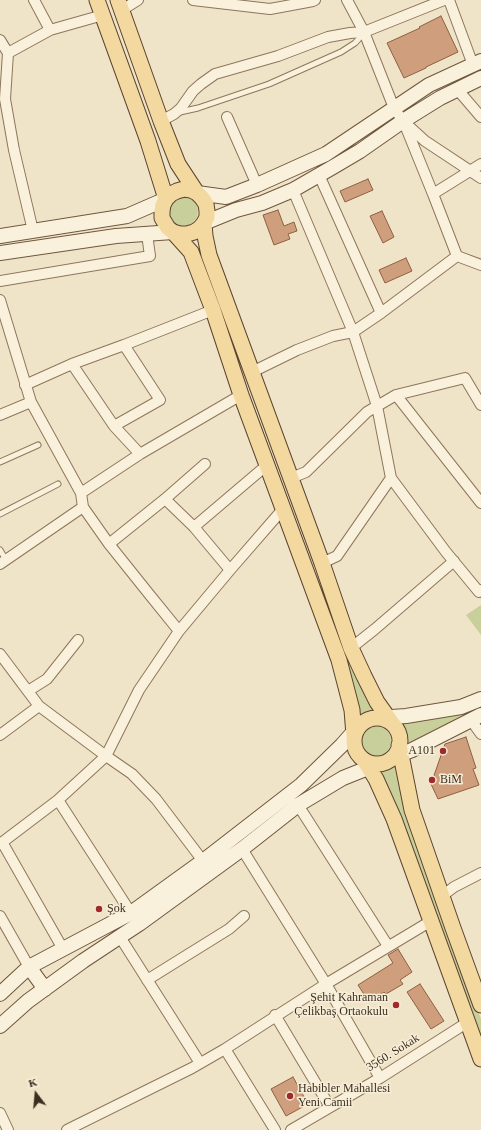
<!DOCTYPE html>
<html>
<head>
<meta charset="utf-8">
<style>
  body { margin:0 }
  #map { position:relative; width:481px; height:1130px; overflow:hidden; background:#f0e4c8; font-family:Georgia,serif }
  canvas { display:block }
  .north { position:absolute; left:16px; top:1074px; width:40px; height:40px; -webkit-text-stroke:3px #f7eed8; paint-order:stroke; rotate:344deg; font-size:11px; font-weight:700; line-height:16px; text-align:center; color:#3d2e20 }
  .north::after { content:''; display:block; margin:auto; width:14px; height:18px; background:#3d2e20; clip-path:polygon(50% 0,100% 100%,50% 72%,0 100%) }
</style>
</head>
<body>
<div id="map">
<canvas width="481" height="1130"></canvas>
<div class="north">K</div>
</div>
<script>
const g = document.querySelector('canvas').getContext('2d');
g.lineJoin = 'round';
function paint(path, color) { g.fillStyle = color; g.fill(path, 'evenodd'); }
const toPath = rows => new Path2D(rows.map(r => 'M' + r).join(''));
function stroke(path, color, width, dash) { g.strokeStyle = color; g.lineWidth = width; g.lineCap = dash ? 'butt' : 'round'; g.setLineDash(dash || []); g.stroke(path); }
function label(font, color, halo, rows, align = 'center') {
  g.font = font + ' Georgia,serif'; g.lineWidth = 3; g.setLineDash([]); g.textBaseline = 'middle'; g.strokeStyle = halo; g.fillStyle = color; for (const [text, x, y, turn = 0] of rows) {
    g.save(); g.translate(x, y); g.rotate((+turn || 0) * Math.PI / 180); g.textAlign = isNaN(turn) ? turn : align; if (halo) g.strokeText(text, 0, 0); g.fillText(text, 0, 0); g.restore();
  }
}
paint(toPath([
  '168 211a15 15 0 1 1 30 0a15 15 0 1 1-30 0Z',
  [481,605,481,635,466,615],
  [340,640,348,659,377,712,367,713,358,718,336,641],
  [481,706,481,712,408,746,402,722,408,723,468,712],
  '361 741a15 15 0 1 1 30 0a15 15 0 1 1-30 0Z',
  [397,764,449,930,481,1019,481,1042,377,771,387,769]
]), '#c9cf9b');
const building = toPath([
  [441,16,458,52,426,67,426,68,404,78,387,43,420,28,419,27,441,16],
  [368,179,373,190,345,202,340,191,368,179],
  [278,210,284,226,294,222,297,231,288,234,290,239,274,245,263,215,278,210],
  [382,211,394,237,383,243,370,216,382,211],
  [406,258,412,271,385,283,379,270,406,258],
  [466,737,476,768,473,769,479,785,438,799,431,784,445,744,466,737],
  [398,949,412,972,400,980,403,984,386,994,384,992,369,1002,358,985,393,963,388,955,398,949],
  [420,984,444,1021,431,1029,407,992,420,984],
  [293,1077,308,1104,286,1116,271,1089,293,1077]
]);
paint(building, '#cf9f7d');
stroke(building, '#8d5f41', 1);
const lane = toPath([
  [180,112,198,108,269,84,341,52,355,43,364,33],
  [0,462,38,445],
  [0,514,58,484],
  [0,550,6,560]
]);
const street = toPath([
  [34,0,50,30],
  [193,0,270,9,313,1,315,0],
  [347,0,364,32,394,108,403,121,425,141,481,178],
  [449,0,473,65],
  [122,10,138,0],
  [0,40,8,53,5,99,14,150,33,231],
  [8,53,50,30,103,15],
  [457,89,481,117],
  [227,117,257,185],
  [161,121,174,114,181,108,193,91,201,84,215,74,278,56,328,37,350,33,364,32,444,0],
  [405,125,433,194],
  [319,175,381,313],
  [293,190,353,332,377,406,391,478],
  [457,256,481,265],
  [0,281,150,256,147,234],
  [0,300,31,402,81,493,83,507,109,544,149,594,179,631],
  [72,364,114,426,140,454],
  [252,372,297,350,333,336,353,332,381,313,457,256,433,194,481,164],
  [25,385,72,364,124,345,213,310],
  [396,395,481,503],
  [0,415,31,402],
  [114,426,160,400,124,345],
  [291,478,306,472,367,412,396,395,465,378,481,405],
  [81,493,140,454,241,395],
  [165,499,194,527,230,570],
  [194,527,267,465],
  [109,544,165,499,205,464],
  [322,563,337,556,391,478,446,552,479,592,481,590],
  [0,564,83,507],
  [351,648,375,629,454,561],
  [0,654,39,706,106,756,132,774,156,799,203,861],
  [28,691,47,679,78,640],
  [471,720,481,734],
  [0,735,39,706],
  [58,800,131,913],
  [298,805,388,946],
  [2,842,63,949],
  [0,844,58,800,106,756,139,690,179,631,230,570,283,509],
  [242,849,326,984,380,1078],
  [442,896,454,887,481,873],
  [0,916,29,967],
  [120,937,200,1063],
  [147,980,229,929,244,916],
  [275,1015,330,1107],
  [225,1049,275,1130],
  [0,1113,8,1130],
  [67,1130,192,1068,225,1049,326,984,431,921],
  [291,1130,380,1078,468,1022]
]);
const secondary = toPath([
  [197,193,226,197,257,185,326,154,429,85,481,61],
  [204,223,236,210,262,203,293,190,333,167,360,151,403,121,440,98,481,78],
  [0,236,127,216,166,199],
  [0,253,116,236,173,232],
  [377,718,406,716,461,707,481,699],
  [392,758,412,750,481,715],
  [29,967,45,989],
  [0,994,29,967,131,913,203,861,301,785,342,745,357,728],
  [0,1026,28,1001,83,961,139,924,242,849,298,805,343,778,378,764]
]);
const primary = toPath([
  [97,0,148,141,166,199],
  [118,0,161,121,178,164,197,193,202,198,206,204,207,211,207,217,204,223,200,228,194,232,187,234,180,234,173,232],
  [197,193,191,190,184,189,177,191,171,194,166,199,163,205,162,211,162,218,168,228,173,232,191,252,213,310,241,395,339,660,352,710,354,735],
  [204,223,205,236,209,255,322,563,351,648,364,676,377,702,392,723],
  '354 741a23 23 0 1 1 46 0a23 23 0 1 1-46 0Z',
  [399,745,412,810,453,928,481,1005],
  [364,760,376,779,394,819,481,1059]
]);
stroke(lane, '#8d765c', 7);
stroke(street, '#8d765c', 12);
stroke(secondary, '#6f573f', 16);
stroke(primary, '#5b4430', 17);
stroke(lane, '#faf1dc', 5);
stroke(street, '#faf1dc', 10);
stroke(secondary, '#faf1dc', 14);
stroke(primary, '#f3d9a0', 15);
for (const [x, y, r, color] of [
  [443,751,4,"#9e2a2b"],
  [432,780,4,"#9e2a2b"],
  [99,909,4,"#9e2a2b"],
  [396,1005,4,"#9e2a2b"],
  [290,1096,4,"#9e2a2b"]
]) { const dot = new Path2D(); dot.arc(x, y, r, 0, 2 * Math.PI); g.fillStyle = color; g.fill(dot); stroke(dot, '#f7eed8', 1.5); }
label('12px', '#3d2e20', '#f7eed8', [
  ["A101",435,751,"right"],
  ["BiM",440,780],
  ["Şok",107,909],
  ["Şehit Kahraman",388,998,"right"],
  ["Çelikbaş Ortaokulu",388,1012,"right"],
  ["Habibler Mahallesi",298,1089],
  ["Yeni Camii",298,1103]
], 'left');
label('12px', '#3d2e20', '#f7eed8', [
  ["3560. Sokak",393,1053,-32]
]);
</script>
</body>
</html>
